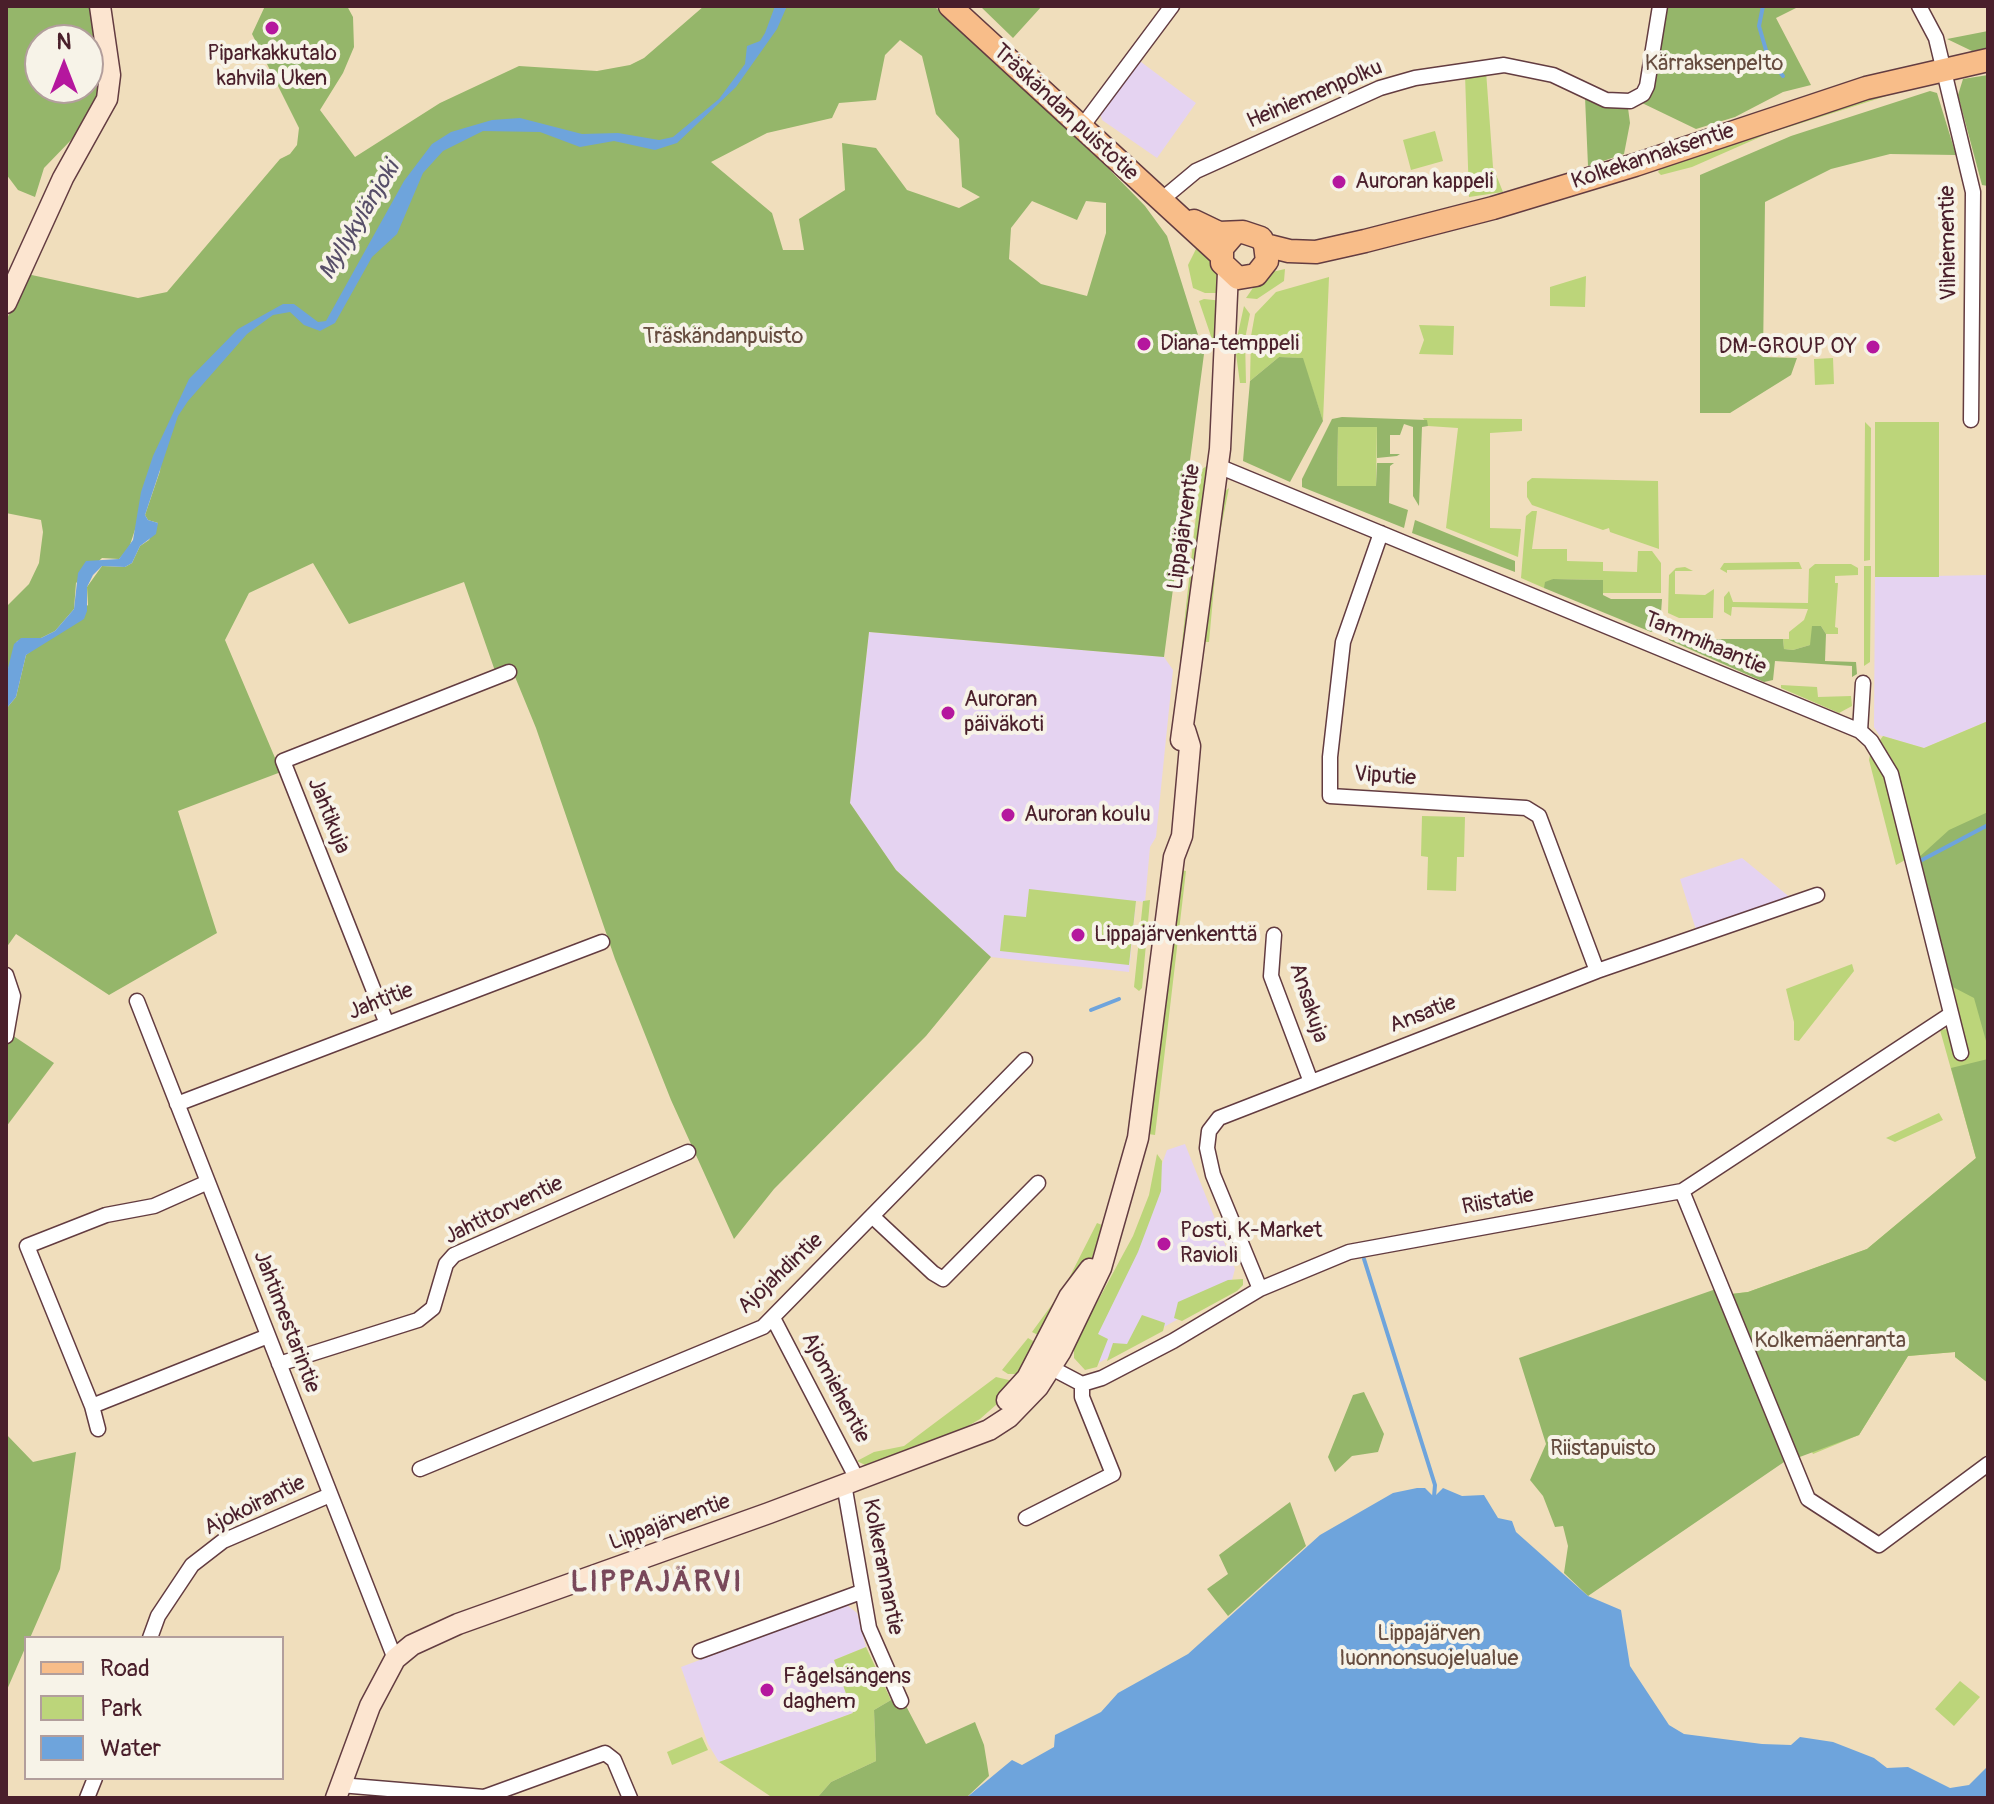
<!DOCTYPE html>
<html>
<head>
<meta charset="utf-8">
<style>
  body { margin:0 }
  #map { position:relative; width:1994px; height:1804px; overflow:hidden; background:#f0debc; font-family:Pangolin,sans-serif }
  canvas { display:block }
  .frame { position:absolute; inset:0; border:8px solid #4a1f2b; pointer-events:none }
  .legend { position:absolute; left:24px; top:1636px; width:260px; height:144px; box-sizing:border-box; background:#f7f3e8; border:2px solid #b29e9c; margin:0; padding:10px 14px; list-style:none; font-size:24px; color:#4a1f2b }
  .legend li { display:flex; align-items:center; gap:16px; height:40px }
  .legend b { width:40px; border:2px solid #b29e9c }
  .north { position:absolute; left:24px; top:24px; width:80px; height:80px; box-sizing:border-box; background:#f7f3e8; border:2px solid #b29e9c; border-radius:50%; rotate:0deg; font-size:22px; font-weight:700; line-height:32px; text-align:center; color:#4a1f2b }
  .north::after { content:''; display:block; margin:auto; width:28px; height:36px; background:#b5179e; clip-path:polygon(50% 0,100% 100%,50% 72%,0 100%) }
</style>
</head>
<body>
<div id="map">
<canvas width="1994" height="1804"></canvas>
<div class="frame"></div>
<ul class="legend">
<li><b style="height:10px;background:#f8bd89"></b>Road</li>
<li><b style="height:22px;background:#bcd57a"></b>Park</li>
<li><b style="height:22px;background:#6ea4dc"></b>Water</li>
</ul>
<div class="north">N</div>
</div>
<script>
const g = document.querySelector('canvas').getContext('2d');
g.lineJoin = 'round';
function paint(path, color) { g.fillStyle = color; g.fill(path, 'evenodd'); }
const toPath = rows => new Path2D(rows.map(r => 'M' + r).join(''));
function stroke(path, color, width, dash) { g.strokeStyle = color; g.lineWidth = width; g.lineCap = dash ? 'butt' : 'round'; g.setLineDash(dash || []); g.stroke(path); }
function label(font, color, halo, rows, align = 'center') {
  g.font = font + ' Pangolin,sans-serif'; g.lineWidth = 8; g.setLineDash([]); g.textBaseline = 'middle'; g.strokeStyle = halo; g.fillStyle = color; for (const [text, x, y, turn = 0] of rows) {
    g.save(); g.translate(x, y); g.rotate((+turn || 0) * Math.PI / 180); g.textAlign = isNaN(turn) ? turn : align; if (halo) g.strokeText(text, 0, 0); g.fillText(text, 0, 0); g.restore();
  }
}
paint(toPath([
  [1137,59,1196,103,1157,158,1102,120,1100,113],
  [1988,575,1988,721,1924,748,1879,735,1874,727,1875,577],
  [869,632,1164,657,1173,670,1156,837,1150,847,1145,902,1136,901,1129,972,991,957,896,870,850,803],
  [1742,858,1792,899,1697,933,1680,879],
  [1185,1144,1235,1269,1229,1291,1093,1366,1076,1345,1136,1237,1167,1150],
  [847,1605,857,1613,866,1647,834,1660,853,1713,719,1762,708,1744,681,1667]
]), '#e5d3f1');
paint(toPath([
  [1486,71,1493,167,1503,192,1469,197,1465,74],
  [1921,85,1767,134,1692,167,1661,175,1658,172,1663,165,1791,118],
  [1435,131,1443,161,1411,170,1403,140],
  [1199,243,1213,258,1223,293,1205,293,1193,288,1188,265],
  [1285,269,1284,281,1257,299,1246,298,1255,285,1272,272],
  [1586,276,1585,307,1550,306,1550,287],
  [1329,277,1323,421,1302,358,1279,357,1250,381,1251,336,1255,314,1276,292],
  [1204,299,1223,301,1214,345,1199,301],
  [1244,306,1250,314,1245,339,1246,383,1240,383,1235,347],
  [1419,325,1454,326,1453,355,1419,354,1424,340],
  [1833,358,1834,384,1815,385,1814,359],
  [1423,418,1522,419,1522,431,1490,433,1490,528,1521,529,1518,557,1446,528,1458,428,1428,426],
  [1865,422,1871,428,1870,560,1864,561],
  [1875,422,1939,422,1939,577,1875,577],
  [1338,426,1377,427,1376,486,1337,486],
  [1212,462,1186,661,1180,661,1201,470],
  [1532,478,1658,481,1659,549,1610,532,1609,528,1603,530,1532,505,1527,497,1527,482],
  [1229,488,1218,543,1209,642,1206,642,1202,638,1223,493],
  [1532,511,1537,511,1532,549,1567,549,1567,561,1603,562,1603,571,1637,572,1638,551,1652,551,1661,563,1661,593,1603,593,1602,580,1553,579,1544,588,1521,578,1526,516],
  [1799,562,1802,569,1727,570,1727,573,1720,569,1724,563],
  [1815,564,1851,564,1858,568,1858,575,1835,576,1835,583,1838,583,1835,627,1838,628,1838,634,1826,634,1821,626,1810,645,1793,650,1784,649,1783,639,1789,639,1789,632,1804,620,1808,609,1732,607,1731,616,1724,612,1724,597,1729,591,1733,602,1808,603,1809,569],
  [1864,566,1871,566,1870,662,1864,666],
  [1685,567,1693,571,1675,571,1675,594,1705,595,1714,589,1713,618,1679,618,1668,613,1669,575,1676,568],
  [1781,685,1817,687,1818,697,1851,696,1852,706,1839,713,1781,688],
  [1988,721,1988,1383,1955,1357,1955,1352,1908,1356,1859,1435,1813,1454,1731,1294,1748,1292,1867,1249,1976,1158,1940,1030,1948,1029,1951,1037,1959,1026,1893,761,1880,740,1883,736,1924,748],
  [1871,750,1880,761,1907,859,1896,865,1869,760],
  [1422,816,1465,817,1464,857,1457,857,1456,891,1427,890,1428,857,1421,856],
  [1180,870,1186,871,1155,1135,1148,1134],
  [1029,889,1136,901,1129,965,1000,951,1004,915,1026,917],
  [1150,900,1142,988,1139,991,1134,987,1143,901],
  [1852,964,1854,971,1799,1041,1794,1040,1794,1022,1786,989],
  [1939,1113,1943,1120,1895,1142,1886,1138],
  [1157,1154,1162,1161,1161,1191,1138,1252,1098,1334,1108,1339,1097,1367,1085,1370,1074,1358,1074,1345,1133,1236,1149,1195],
  [1097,1223,1102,1225,1092,1258,1044,1338,1032,1332,1064,1288],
  [1243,1279,1243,1285,1237,1291,1182,1321,1174,1318,1178,1302,1228,1280],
  [1142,1315,1165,1323,1163,1331,1107,1361,1113,1343,1127,1344],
  [1028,1338,1040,1345,1017,1374,1008,1374,1002,1370],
  [996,1377,1013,1381,1005,1397,980,1419,953,1435,867,1466,857,1461,874,1452,904,1446],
  [866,1647,891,1700,874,1710,876,1761,831,1782,817,1798,773,1798,719,1762,853,1713,834,1660],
  [1960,1681,1980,1697,1954,1726,1935,1709],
  [702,1737,708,1750,672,1765,667,1752]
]), '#bcd57a');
paint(toPath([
  [6,6,89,6,96,43,100,81,96,100,75,136,44,168,35,197,18,190,6,174],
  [40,40,88,40,88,88,40,88],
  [265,6,347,6,353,17,354,47,343,73,320,110,355,157,440,103,519,66,597,71,630,65,644,58,704,6,934,6,1107,167,1145,206,1167,236,1204,354,1164,657,869,632,850,803,896,870,991,957,926,1036,774,1189,734,1239,671,1100,615,959,536,728,511,667,495,671,464,582,349,624,313,563,249,593,225,640,281,772,178,811,217,933,109,995,16,934,6,948,6,709,16,697,26,655,88,605,87,587,102,566,125,567,132,563,140,546,149,540,158,523,148,520,145,515,160,471,162,447,129,548,119,559,102,558,76,583,74,609,55,631,41,638,17,641,6,676,6,607,29,584,39,563,43,532,41,520,6,513,6,321,27,274,138,298,167,292,280,159,290,154,297,145,299,128,252,34],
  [900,40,922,56,936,114,959,139,962,187,980,197,959,208,907,190,876,148,842,143,845,190,799,219,804,250,783,250,772,213,711,162,767,133,832,118,839,103,876,100,885,55],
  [1032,201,1077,220,1086,201,1106,203,1106,233,1087,296,1041,284,1009,259,1011,228],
  [980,6,1042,6,1013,38],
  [1668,6,1800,6,1776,18,1811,85,1783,92,1735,117,1696,129,1642,103,1648,98],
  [1988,31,1988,49,1972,51,1947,39],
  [1988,75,1988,186,1982,185,1958,95,1963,79],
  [1930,91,1937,93,1956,155,1890,154,1831,169,1765,202,1763,357,1797,358,1791,375,1730,413,1700,413,1700,175,1791,136],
  [1585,97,1613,107,1628,108,1630,123,1624,154,1588,166],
  [1279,357,1303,358,1323,421,1290,482,1243,461,1250,381],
  [1342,417,1427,420,1428,426,1422,427,1419,506,1413,496,1413,427,1404,424,1400,435,1390,435,1390,454,1400,454,1397,456,1377,458,1377,427,1338,427,1337,486,1376,486,1377,463,1394,463,1390,466,1389,503,1408,510,1404,528,1302,487,1302,479,1332,419],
  [1415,520,1515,561,1515,572,1412,533],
  [1553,579,1603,580,1603,595,1611,599,1662,599,1660,627,1651,632,1544,588,1545,582],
  [1673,625,1716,639,1783,639,1784,649,1793,650,1810,645,1812,626,1821,626,1826,634,1825,661,1856,662,1857,674,1852,677,1852,666,1775,661,1773,680,1764,682,1669,640,1667,632],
  [1988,812,1988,1048,1974,998,1949,985,1917,859,1949,830],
  [6,1031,54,1063,6,1127],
  [1988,1059,1988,1383,1955,1357,1955,1352,1908,1356,1859,1435,1797,1458,1731,1294,1748,1292,1867,1249,1976,1158,1951,1068],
  [1716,1289,1784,1462,1588,1596,1564,1573,1568,1546,1563,1526,1555,1527,1543,1496,1530,1480,1546,1444,1519,1358],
  [1364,1392,1384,1434,1378,1452,1352,1456,1335,1472,1328,1457,1353,1395],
  [6,1434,33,1462,76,1452,60,1569,30,1638,26,1638,26,1646,6,1692],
  [1290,1502,1306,1546,1228,1616,1207,1589,1228,1574,1219,1555],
  [891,1700,905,1704,926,1744,975,1722,984,1745,989,1776,966,1798,817,1798,831,1782,876,1761,874,1710]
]), '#95b66a');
paint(toPath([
  [775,6,787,6,777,29,736,87,677,143,655,150,614,141,580,147,540,132,483,131,443,151,423,173,397,234,372,257,335,323,320,331,304,325,290,312,273,315,247,334,188,401,178,416,145,515,148,520,158,523,156,534,140,546,132,563,125,567,102,566,93,575,87,587,87,611,84,619,26,655,16,697,6,709,6,676,14,644,21,638,41,638,55,631,74,609,78,573,86,561,119,559,133,540,141,492,153,456,189,379,238,329,283,304,294,304,318,322,326,321,404,181,432,144,451,132,492,120,520,118,582,134,618,133,659,140,673,137,719,99,745,64,747,46,760,41,765,33],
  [1417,1488,1425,1488,1434,1497,1443,1488,1462,1496,1484,1495,1498,1518,1512,1521,1516,1532,1588,1596,1621,1610,1630,1666,1669,1725,1684,1734,1762,1744,1791,1745,1800,1737,1833,1742,1874,1758,1887,1768,1908,1767,1950,1788,1969,1785,1988,1766,1988,1798,966,1798,1012,1760,1022,1765,1054,1747,1055,1735,1101,1712,1118,1693,1188,1654,1320,1535,1393,1493]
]), '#6ea4dc');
stroke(toPath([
  [1763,6,1759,26,1768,57,1783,76],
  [1918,862,1988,825],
  [1091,1010,1119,999],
  [1364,1259,1435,1485,1434,1497]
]), '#6ea4dc', 4);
const minor = toPath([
  [1919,6,1936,38,1973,192,1971,420],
  [1081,128,1172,6],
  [1160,201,1196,171,1380,88,1415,78,1504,65,1553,75,1606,100,1630,101,1643,94,1647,86,1660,6],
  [1218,466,1860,731,1871,741,1891,774,1961,1053],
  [1381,533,1343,642,1330,757,1330,796,1526,808,1539,816,1597,971],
  [1860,731,1863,683],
  [1274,935,1271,976,1311,1082],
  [6,975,13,996,6,1036],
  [137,1001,395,1659],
  [387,1024,283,761,509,672],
  [177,1104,602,942],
  [208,1182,154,1206,106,1215,27,1246,92,1406,268,1336],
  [1682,1191,1808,1499,1879,1545,1988,1464],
  [872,1216,933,1273,943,1279,1038,1183],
  [1260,1289,1213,1175,1207,1148,1209,1131,1219,1118,1597,971,1817,895],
  [773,1318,857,1479],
  [279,1364,418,1320,433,1308,446,1264,454,1255,688,1152],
  [1044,1364,1082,1384,1102,1378,1173,1341,1260,1289,1349,1252,1682,1191,1951,1014],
  [92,1406,98,1429],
  [420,1469,763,1327,1025,1060],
  [844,1484,869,1628,901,1701],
  [1026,1518,1113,1474,1082,1397,1082,1384],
  [150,1638,158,1616,192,1565,223,1541,330,1495],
  [700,1651,861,1592],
  [340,1785,484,1797,605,1753,614,1760,630,1798],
  [87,1798,95,1778]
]);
const secondary = toPath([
  [6,303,63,178,107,99,110,75,100,6],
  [1181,740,1220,449,1228,272],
  [1007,1400,1027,1378,1069,1297,1090,1269],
  [336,1798,370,1706,395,1659,412,1645,458,1624,769,1513,989,1430,1009,1417,1038,1387,1061,1351,1101,1268,1138,1138,1174,857,1182,836,1190,746,1185,730]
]);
const primary = toPath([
  [950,6,1221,255],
  [1194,221,1219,233,1243,232,1261,238,1265,245,1267,261,1256,275,1238,278,1222,263,1222,248,1234,234],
  [1265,245,1289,251,1316,252,1365,241,1493,208,1635,165,1866,88,1988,60]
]);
stroke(minor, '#633c41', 17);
stroke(secondary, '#633c41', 23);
stroke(primary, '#633c41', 25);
stroke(minor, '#fff', 14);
stroke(secondary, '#fce5d0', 20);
stroke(primary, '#f8bd89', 22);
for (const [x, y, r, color] of [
  [272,28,8,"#b5179e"],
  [1339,182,8,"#b5179e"],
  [1144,344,8,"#b5179e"],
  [1873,347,8,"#b5179e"],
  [948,713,8,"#b5179e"],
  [1008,815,8,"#b5179e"],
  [1078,935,8,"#b5179e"],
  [1164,1244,8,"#b5179e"],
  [767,1690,8,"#b5179e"]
]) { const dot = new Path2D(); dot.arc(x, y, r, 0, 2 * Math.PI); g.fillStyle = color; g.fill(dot); stroke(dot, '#f7f3e8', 3); }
label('22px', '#4a1f2b', '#f7f3e8', [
  ["Piparkakkutalo",272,54,"center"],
  ["kahvila Uken",272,79,"center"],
  ["Auroran kappeli",1355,182],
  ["Diana-temppeli",1160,344],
  ["DM-GROUP OY",1857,347,"right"],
  ["Auroran",964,700],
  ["päiväkoti",964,725],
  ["Auroran koulu",1024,815],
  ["Lippajärvenkenttä",1094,935],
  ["Posti, K-Market",1180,1231],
  ["Ravioli",1180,1256],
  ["Fågelsängens",783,1677],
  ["daghem",783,1702]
], 'left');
label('22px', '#664c3f', '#f7f3e8', [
  ["Kärraksenpelto",1714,64],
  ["Träskändanpuisto",723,337],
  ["Kolkemäenranta",1830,1341],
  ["Riistapuisto",1603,1449],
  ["Lippajärven",1429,1634],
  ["luonnonsuojelualue",1429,1659]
]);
label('22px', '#4a1f2b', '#f7f3e8', [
  ["Heiniemenpolku",1315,95,-23],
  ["Träskändan puistotie",1065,113,43],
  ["Kolkekannaksentie",1653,157,-18],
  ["Vilniementie",1949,243,-91],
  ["Lippajärventie",1185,527,-82],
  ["Tammihaantie",1705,644,23],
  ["Viputie",1385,777,4],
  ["Jahtikuja",328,816,68],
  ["Jahtitie",381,1002,-21],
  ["Ansakuja",1308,1003,72],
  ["Ansatie",1423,1015,-21],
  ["Riistatie",1498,1202,-10],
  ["Jahtitorventie",504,1211,-26],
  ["Ajojahdintie",781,1274,-43],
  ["Jahtimestarintie",286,1322,69],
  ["Ajomiehentie",835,1388,62],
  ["Ajokoirantie",255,1506,-26],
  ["Lippajärventie",670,1523,-20],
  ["Kolkerannantie",882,1567,79]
]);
label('italic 24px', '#574e69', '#f7f3e8', [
  ["Myllykylänjoki",360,221,-59]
]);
g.letterSpacing = '2px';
label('bold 30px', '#79485a', '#f7f3e8', [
  ["LIPPAJÄRVI",657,1583]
]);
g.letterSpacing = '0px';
</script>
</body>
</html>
